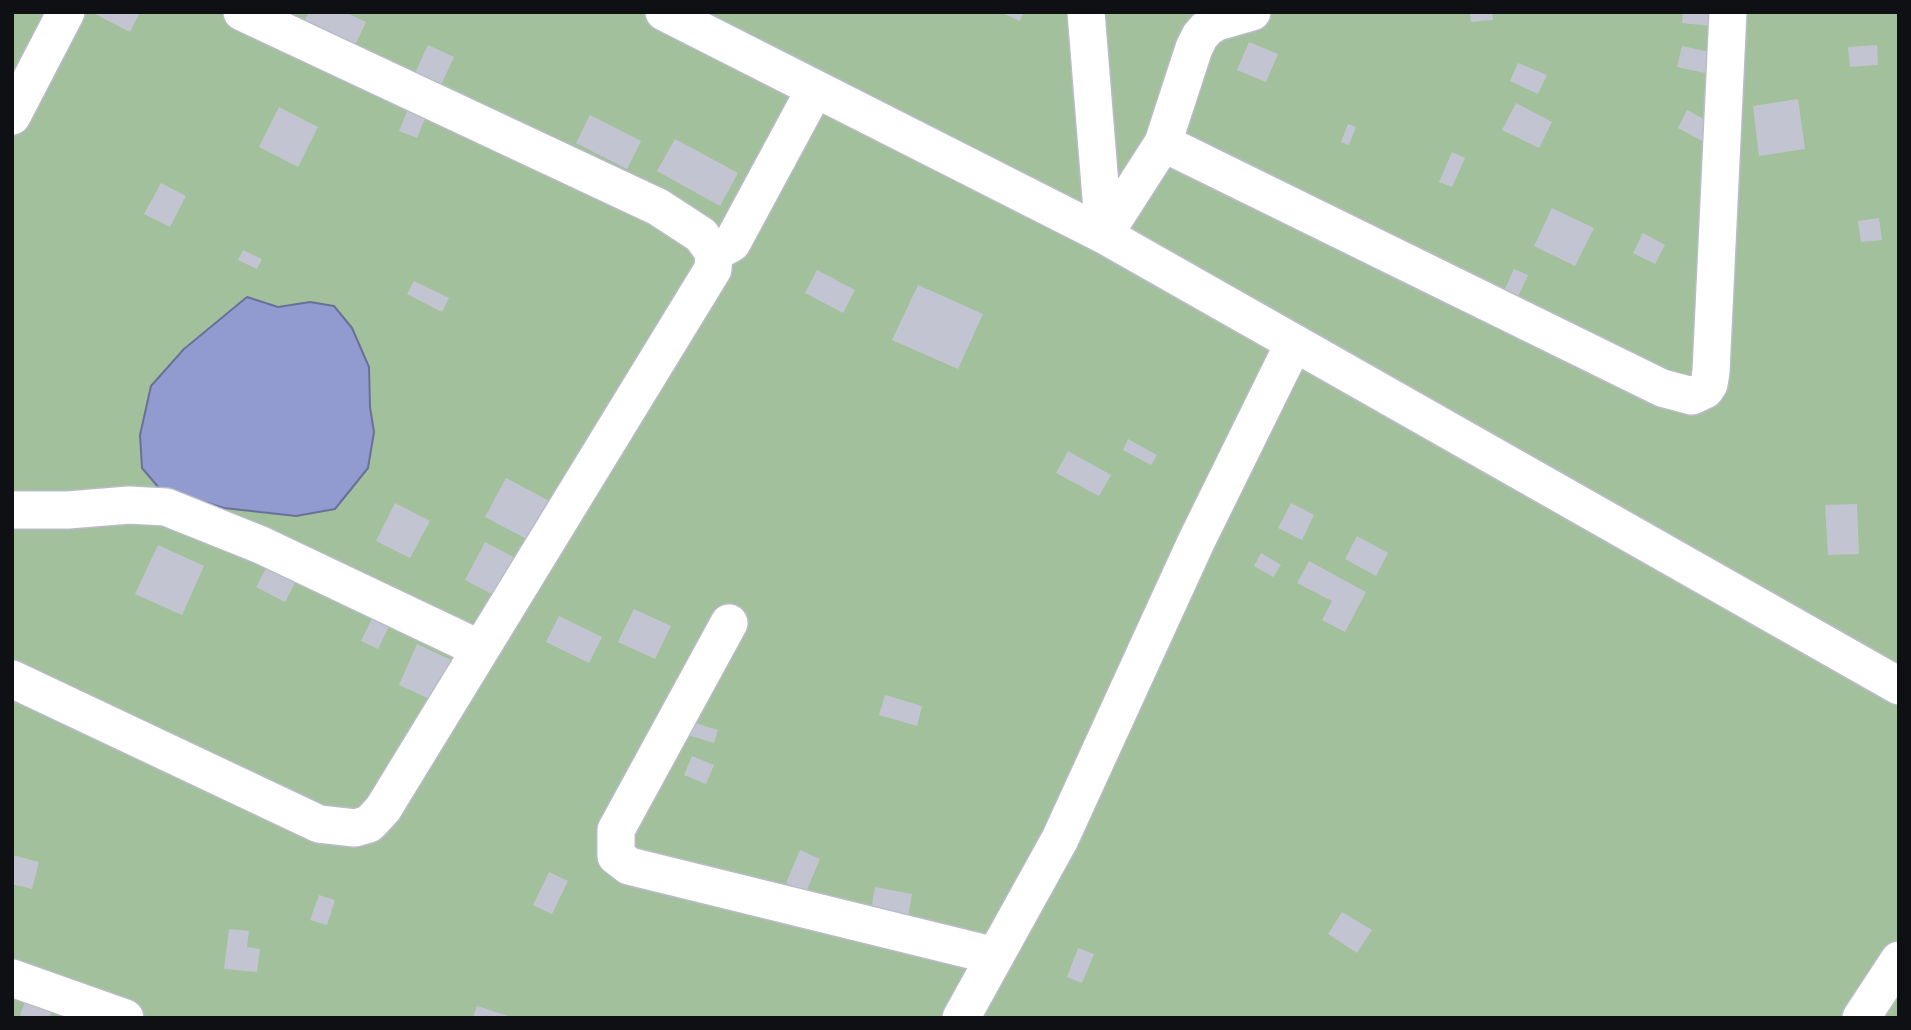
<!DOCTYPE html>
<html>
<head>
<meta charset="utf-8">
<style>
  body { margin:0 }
  #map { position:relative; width:1911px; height:1030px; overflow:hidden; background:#e2e5f1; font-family:"Libre Baskerville",serif }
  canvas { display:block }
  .frame { position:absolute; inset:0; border:14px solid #0f1014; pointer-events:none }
</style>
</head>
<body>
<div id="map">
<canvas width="1911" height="1030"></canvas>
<div class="frame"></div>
</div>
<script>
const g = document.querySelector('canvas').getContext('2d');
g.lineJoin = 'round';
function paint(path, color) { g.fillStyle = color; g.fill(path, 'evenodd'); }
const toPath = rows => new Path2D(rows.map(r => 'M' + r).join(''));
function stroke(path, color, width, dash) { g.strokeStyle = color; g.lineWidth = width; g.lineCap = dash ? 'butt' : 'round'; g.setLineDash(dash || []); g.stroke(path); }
paint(toPath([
  [12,12,1899,12,1899,1018,12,1018]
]), '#a3c09c');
const water = toPath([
  [247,297,278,307,310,302,334,306,352,328,369,367,370,407,374,432,368,468,335,509,296,516,224,508,159,488,142,468,140,435,151,386,184,349,247,297]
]);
paint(water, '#919bd0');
stroke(water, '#6a7198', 2);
paint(toPath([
  [91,12,140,12,130,32],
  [309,12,345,12,366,22,355,45,304,22],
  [1000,12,1024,12,1020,21],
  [1470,12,1492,12,1493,20,1471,22],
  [1683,12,1712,12,1711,26,1682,23],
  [1249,42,1278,54,1266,82,1237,70],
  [428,45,454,57,441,85,415,73],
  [1877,45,1878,65,1850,67,1848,47],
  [1682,46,1710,52,1705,73,1677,67],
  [1518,63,1547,75,1538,94,1510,81],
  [1798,99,1805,149,1759,156,1753,106],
  [1516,103,1552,122,1539,148,1502,130],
  [410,104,428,111,417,138,399,131],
  [279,107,318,127,298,167,259,147],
  [1687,110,1713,124,1704,142,1678,128],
  [590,115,641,141,627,169,576,143],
  [1348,124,1356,127,1349,145,1341,142],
  [675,139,738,173,720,206,657,171],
  [1452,152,1465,158,1452,187,1439,182],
  [161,183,186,196,170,227,144,214],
  [1552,208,1594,228,1575,266,1534,246],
  [1879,218,1882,240,1861,242,1858,221],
  [1643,233,1665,245,1655,264,1633,253],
  [243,250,262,259,257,269,238,260],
  [1514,269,1528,275,1517,299,1503,293],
  [817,270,855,290,843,313,805,293],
  [414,281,449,298,442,312,407,294],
  [918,285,983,314,958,369,892,340],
  [1128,439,1157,455,1151,465,1123,450],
  [1068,451,1111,475,1099,496,1056,473],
  [506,478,555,504,534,543,485,517],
  [395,503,430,521,410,558,376,541],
  [1291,503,1314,515,1302,540,1278,528],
  [1857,504,1859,554,1828,555,1825,505],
  [1357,536,1388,553,1376,576,1345,559],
  [485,542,521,561,501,599,465,580],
  [158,545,204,566,182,615,135,594],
  [1261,553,1281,565,1273,577,1254,566],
  [1309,561,1366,592,1345,632,1322,620,1332,601,1297,583],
  [269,563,298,577,285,602,256,587],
  [634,609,671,626,655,659,618,642],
  [373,616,390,624,378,649,361,641],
  [559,616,602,637,589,663,546,642],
  [417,644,453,661,434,701,399,685],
  [885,695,922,706,917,726,879,715],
  [692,722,718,730,714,743,688,735],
  [692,756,714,765,706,784,684,775],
  [800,850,820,859,806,892,786,883],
  [12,855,39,862,32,889,12,884],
  [549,872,568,881,552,914,533,905],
  [875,887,912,894,908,917,871,911],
  [319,895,335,900,327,925,310,920],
  [1342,912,1372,930,1357,953,1328,934],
  [229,929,249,931,247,947,260,949,257,972,224,969],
  [1078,948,1094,954,1082,983,1067,977],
  [26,999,53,1009,49,1018,26,1018,20,1015],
  [477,1006,511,1017,511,1018,473,1018]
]), '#c2c5d1');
const minor = toPath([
  [664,12,1104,235,1899,686],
  [1086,12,1104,235],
  [12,116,66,12],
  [1163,143,1662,388,1692,396,1705,390,1709,384,1711,372,1728,12],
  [1104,235,1163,143,1194,48,1200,36,1207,28,1217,22,1252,12],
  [714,253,732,243,815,89],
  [12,510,68,510,129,505,166,507,261,545,480,649],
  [729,623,616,830,616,856,629,866,995,956],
  [12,679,319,824,355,828,369,824,383,809,713,269,714,253,701,235,658,207,242,12],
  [12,978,125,1018],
  [961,1018,1060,839,1196,542,1294,343],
  [1861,1018,1899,960]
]);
stroke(minor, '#b9bcc8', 40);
stroke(minor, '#fff', 37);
</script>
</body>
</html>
